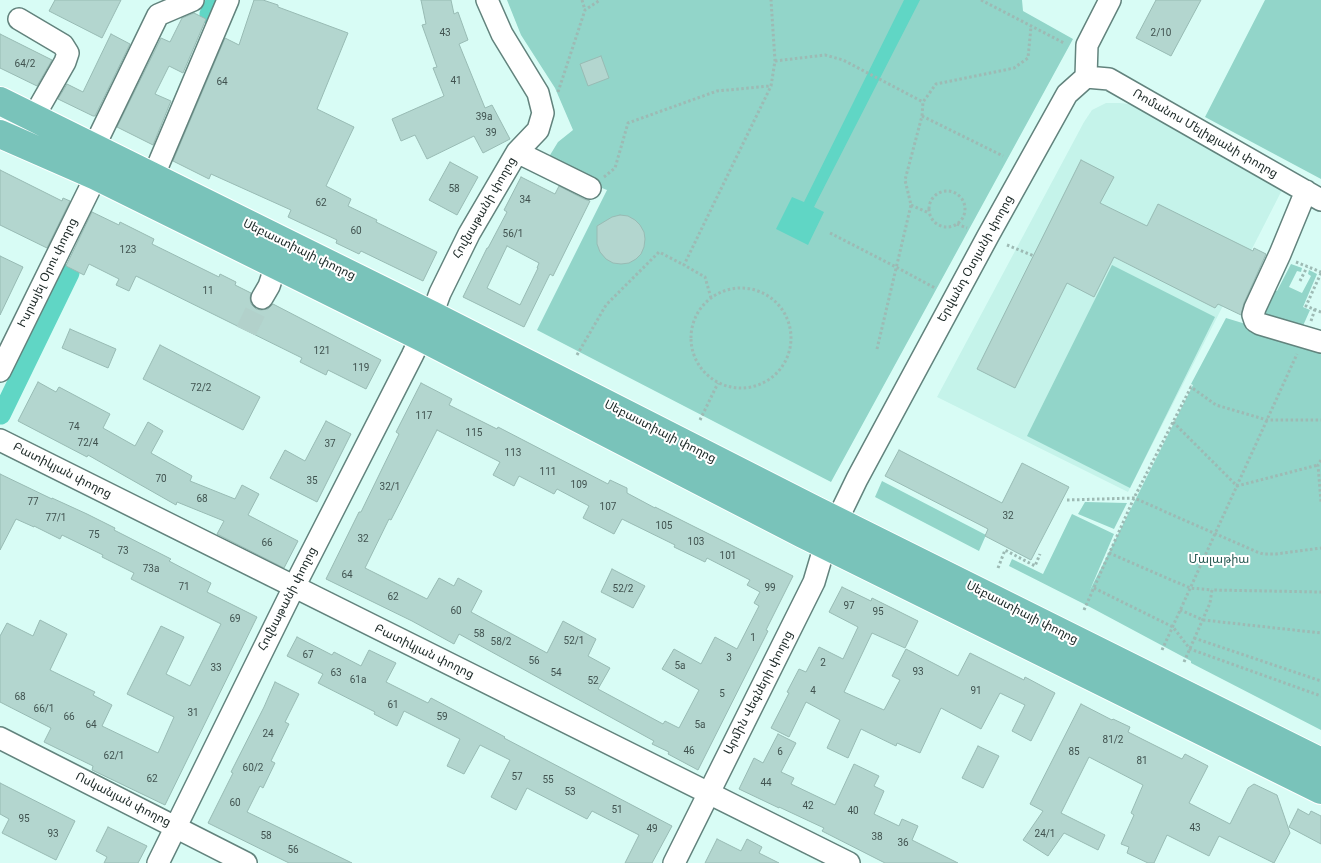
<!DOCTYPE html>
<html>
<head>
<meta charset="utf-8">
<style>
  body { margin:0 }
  canvas { display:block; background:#d8fcf5 }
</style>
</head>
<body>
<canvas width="1321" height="863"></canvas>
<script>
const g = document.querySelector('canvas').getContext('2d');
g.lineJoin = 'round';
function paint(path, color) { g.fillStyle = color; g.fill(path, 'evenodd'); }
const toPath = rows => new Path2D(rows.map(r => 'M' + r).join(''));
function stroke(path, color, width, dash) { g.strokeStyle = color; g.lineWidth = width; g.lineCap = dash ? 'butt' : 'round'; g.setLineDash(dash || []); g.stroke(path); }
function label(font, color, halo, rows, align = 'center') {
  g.font = font + ' Roboto,"Noto Sans Armenian",sans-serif'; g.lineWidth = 4; g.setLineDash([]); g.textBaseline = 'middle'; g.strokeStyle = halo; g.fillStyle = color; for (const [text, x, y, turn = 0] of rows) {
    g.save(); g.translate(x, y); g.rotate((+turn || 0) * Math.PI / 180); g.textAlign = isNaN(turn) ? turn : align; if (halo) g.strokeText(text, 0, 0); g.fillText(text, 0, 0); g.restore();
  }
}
paint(toPath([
  [1106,103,1119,103,1129,104,1282,190,1128,492,937,397,1084,122,1092,110]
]), '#c5f3ea');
paint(toPath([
  [507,0,1022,0,1023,11,1073,39,831,482,537,330,607,190,569,175,547,160,558,142,573,130,555,88,521,35],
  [1265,0,1321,0,1321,179,1205,117],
  [1291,264,1302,268,1301,272,1297,271,1289,287,1302,293,1311,276,1308,274,1309,270,1317,274,1303,307,1310,310,1302,328,1261,316,1273,290,1277,291],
  [1112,265,1215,317,1130,488,1027,436],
  [1226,318,1321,347,1321,730,1191,663,1191,661,1090,607,1009,566,1012,559,1043,574,1072,514,1114,534,1090,590,1193,385,1191,384],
  [882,481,986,535,979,551,875,497],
  [1085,502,1127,503,1114,529,1078,514]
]), '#92d5c9');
paint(toPath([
  [904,0,920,0,814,207,824,212,808,245,776,229,792,197,804,202]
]), '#60d6c5');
stroke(toPath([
  [209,14,216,0],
  [1,415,70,273]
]), '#60d6c5', 19);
const building = toPath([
  [55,0,121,0,102,38,49,11,55,0],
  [254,0,263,0,278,5,278,7,348,33,317,109,354,127,326,186,351,199,348,206,377,220,376,222,437,252,423,281,361,251,359,254,336,243,337,240,288,217,291,210,211,174,209,179,173,161,225,38,239,45,254,0],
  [421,0,451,0,454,14,458,12,468,40,459,44,485,108,492,105,510,139,483,153,474,136,427,159,415,135,401,141,392,119,444,96,433,68,437,67,422,25,426,24,421,0],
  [1156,0,1201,0,1171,56,1136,38,1156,0],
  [194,13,206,19,183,73,169,66,155,94,171,101,153,145,117,127,161,38,170,42,182,18,194,13],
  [0,34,52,60,37,86,0,68,0,34],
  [111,34,130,44,95,116,93,116,58,99,67,84,83,92,111,34],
  [601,56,609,78,588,86,580,64,601,56],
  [1081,160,1114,177,1100,203,1147,226,1158,204,1253,251,1254,248,1266,254,1244,303,1241,315,1218,304,1215,308,1114,257,1094,297,1067,283,1015,388,977,369,1081,160],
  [450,162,478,177,457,215,429,200,450,162],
  [0,170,62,201,63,198,70,201,47,248,0,225,0,170],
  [521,177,555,194,559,186,584,199,590,201,553,276,550,274,524,327,463,297,487,248,488,248,507,212,504,210,521,177],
  [507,246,539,263,537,268,538,268,520,305,487,288,507,246],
  [92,212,119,225,120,222,154,239,152,244,219,277,220,274,236,282,235,285,251,293,250,298,251,304,256,309,261,310,268,309,273,304,381,360,366,389,328,370,326,375,300,362,302,358,136,276,129,291,116,285,119,279,89,264,84,275,66,266,92,212],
  [620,215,628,216,635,220,640,225,644,232,645,239,644,247,641,254,636,259,629,263,621,264,613,263,606,259,600,252,597,244,597,226,612,217,620,215],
  [0,256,23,267,0,315,0,256],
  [70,329,116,349,108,368,62,348,70,329],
  [160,345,260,397,243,430,143,379,160,345],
  [38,382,56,392,59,387,110,414,103,428,135,446,148,422,163,431,151,453,192,476,190,481,235,499,242,485,259,494,248,515,298,541,284,568,217,534,224,521,177,502,176,505,88,455,87,457,18,421,38,382],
  [421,383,452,399,449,405,497,429,498,427,608,484,610,480,627,488,627,493,655,508,655,507,793,576,766,630,768,631,698,770,668,754,669,752,652,744,654,741,459,634,454,644,412,621,326,579,359,512,361,512,399,434,396,432,421,383],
  [437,430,500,462,493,475,514,486,519,476,554,494,557,489,589,506,583,518,614,534,622,519,675,545,674,547,705,562,707,558,750,580,747,585,760,592,754,603,759,606,737,649,715,637,701,664,674,649,662,669,699,690,679,728,665,721,663,724,598,689,610,668,588,656,596,639,563,621,547,653,471,612,482,591,458,578,454,586,439,578,427,599,365,568,389,519,391,520,437,430],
  [326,421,351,434,317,502,270,478,285,450,305,461,326,421],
  [899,450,1002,503,1022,463,1069,487,1031,560,985,536,988,529,885,476,899,450],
  [0,474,52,499,52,498,87,514,115,528,114,530,171,559,169,561,211,583,207,592,257,617,165,805,92,770,93,766,44,742,51,728,0,702,0,636,7,623,33,636,40,620,67,634,50,670,95,692,93,695,112,705,102,726,158,753,174,717,127,694,161,626,184,637,166,674,190,686,221,624,131,579,134,573,102,557,103,555,62,535,60,539,34,526,34,527,16,519,0,550,0,474],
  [612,569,645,586,633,608,601,592,612,569],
  [842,587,871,601,872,598,918,621,905,648,872,633,844,692,884,710,900,680,892,676,906,649,958,676,970,653,1024,680,1025,677,1055,693,1031,741,1012,731,1025,705,1000,693,981,729,941,708,920,753,897,743,896,746,861,729,848,758,827,748,840,720,806,702,789,737,771,728,789,693,787,692,799,669,806,672,819,647,843,659,858,627,829,612,842,587],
  [297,637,332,655,334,652,361,666,369,650,396,663,386,682,428,703,431,698,505,737,504,738,672,826,652,863,625,863,639,835,592,811,587,819,527,788,516,810,491,797,510,760,480,745,464,774,447,766,460,739,404,711,397,726,374,714,375,712,318,683,323,674,287,656,297,637],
  [275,682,299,694,285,722,289,724,271,761,275,763,263,788,260,786,247,812,352,863,289,863,208,823,233,773,231,772,264,707,275,682],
  [1081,704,1112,720,1113,719,1130,727,1128,732,1182,759,1185,754,1208,766,1189,803,1230,824,1248,788,1254,784,1277,795,1290,833,1274,863,1219,836,1209,856,1167,835,1154,863,1148,863,1127,853,1129,847,1121,844,1134,815,1131,813,1143,785,1089,757,1061,813,1105,835,1098,850,1064,833,1048,856,1023,840,1043,811,1030,804,1081,704],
  [778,734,796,743,781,772,794,778,791,784,835,805,854,764,879,776,874,786,884,791,874,814,899,826,902,819,918,826,912,840,958,863,885,863,822,831,824,828,779,807,779,808,739,789,754,758,763,763,778,734],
  [978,746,999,756,983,788,962,778,978,746],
  [0,783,75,821,56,860,2,833,9,819,0,814,0,783],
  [1298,809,1309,815,1311,811,1321,816,1321,844,1289,827,1298,809],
  [108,827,147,846,138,863,104,863,107,857,96,851,108,827],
  [717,839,741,851,747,839,762,847,759,853,779,863,705,863,717,839]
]);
paint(building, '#b3d6cf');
stroke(building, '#98bbb4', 1);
stroke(toPath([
  [246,331,262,298]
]), '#b2d1cb', 21, [21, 11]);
const minor = toPath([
  [19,19,63,45,68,53,65,62,33,118],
  [1086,77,1109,79,1321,200],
  [94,147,158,15,193,0],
  [517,152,590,188],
  [153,177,228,0],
  [1306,191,1280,254,1255,308,1253,315,1255,321,1260,324,1321,342],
  [262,298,269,286,276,265],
  [432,315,440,293,469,234,517,152,538,130,543,113,538,93,502,34,487,0],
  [0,371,96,176],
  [0,440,849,863],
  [0,738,246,863],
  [158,863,294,587,412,356,421,337],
  [674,863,814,582,825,545,857,479,988,236,1067,94,1086,77,1087,45,1110,0]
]);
const major = toPath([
  [0,101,432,315,815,510,1321,762],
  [0,134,96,176,276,265,421,337,803,534,1321,790]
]);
stroke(minor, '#62837d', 24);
stroke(major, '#fff', 30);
stroke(toPath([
  [582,0,585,10],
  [981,0,1064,43],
  [775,61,825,55,843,60,923,102],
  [558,92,585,10,600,0],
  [922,116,1003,156],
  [604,177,615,168,628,123,717,91,770,86],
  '929 209a18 18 0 1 1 36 0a18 18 0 1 1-36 0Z',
  [911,205,929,213],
  [957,224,967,228],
  [830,233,896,267,935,288],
  [1007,245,1034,256],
  [1296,262,1321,272],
  [1321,273,1306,306,1321,312],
  [1300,281,1307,267],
  '691 338a50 50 0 1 1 100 0a50 50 0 1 1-100 0Z',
  [711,298,705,277,684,265,771,86,775,61,771,0],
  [1311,321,1315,309],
  [877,349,911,205,905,180,922,116,923,102,936,84,1014,68,1028,58,1031,27],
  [577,355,606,305,659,252,684,265],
  [700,420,718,383],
  [1173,422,1237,486,1318,465],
  [1321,460,1318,465,1321,502],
  [1067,500,1134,498,1257,552,1263,554,1276,554,1321,548],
  [1109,553,1190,588,1212,590],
  [998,568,1005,550,1035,566,1040,554],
  [1094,588,1173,627,1190,649,1321,696],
  [1084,610,1134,498,1191,387,1216,405,1267,420,1321,420],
  [1180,610,1203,620,1321,633],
  [1194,638,1321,681],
  [1162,650,1297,354],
  [1184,662,1210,603,1212,590,1321,592]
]), '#9dbab4', 3, [2.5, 2.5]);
stroke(minor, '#fff', 21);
stroke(major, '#79c3ba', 28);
label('10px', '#40524f', null, [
  ["43",445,33],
  ["2/10",1161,33],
  ["64/2",25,64],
  ["41",456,81],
  ["64",222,82],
  ["39a",484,117],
  ["39",491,133],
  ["58",454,189],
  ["34",525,200],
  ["62",321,203],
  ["60",356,231],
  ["56/1",513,234],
  ["123",128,250],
  ["11",208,291],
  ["121",322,351],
  ["119",361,368],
  ["72/2",201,388],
  ["117",424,416],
  ["74",74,427],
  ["115",474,433],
  ["72/4",88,443],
  ["37",330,444],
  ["113",513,453],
  ["111",548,472],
  ["70",161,479],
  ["35",312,481],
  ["109",579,485],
  ["32/1",390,487],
  ["68",202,499],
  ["77",33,502],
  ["107",608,507],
  ["32",1008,516],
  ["77/1",56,518],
  ["105",664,526],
  ["75",94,535],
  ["32",363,539],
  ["103",696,542],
  ["66",267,543],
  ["73",123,551],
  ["101",728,556],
  ["73a",151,569],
  ["64",347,575],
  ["71",184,587],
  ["99",770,588],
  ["52/2",623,589],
  ["62",393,597],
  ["97",849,606],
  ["60",456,611],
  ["95",878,612],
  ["69",235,619],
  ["58",479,634],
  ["1",753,638],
  ["52/1",574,641],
  ["58/2",501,642],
  ["67",308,655],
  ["3",729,658],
  ["56",534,661],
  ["2",823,663],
  ["5a",680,666],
  ["33",216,668],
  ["93",918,672],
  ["63",336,673],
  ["54",556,673],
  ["61a",358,680],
  ["52",593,681],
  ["4",813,691],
  ["91",976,691],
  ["5",722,694],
  ["68",20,697],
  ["61",393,705],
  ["66/1",44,709],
  ["31",193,713],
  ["66",69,717],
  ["59",442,717],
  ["64",91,725],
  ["5a",700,725],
  ["24",268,734],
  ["81/2",1113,740],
  ["46",689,751],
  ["6",780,752],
  ["85",1074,752],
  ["62/1",114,756],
  ["81",1142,761],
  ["60/2",253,768],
  ["57",517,777],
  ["62",152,779],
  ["55",548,780],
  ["44",766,783],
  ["53",570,792],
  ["60",235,803],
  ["42",808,806],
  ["51",617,810],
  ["40",853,811],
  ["95",24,819],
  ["43",1195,828],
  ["49",652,829],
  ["93",53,834],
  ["24/1",1045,834],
  ["58",266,836],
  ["38",877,837],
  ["36",903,843],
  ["56",293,850]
]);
label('12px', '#192624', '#fff', [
  ["Ռոմանոս Մելիքյանի փողոց",1205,134,30],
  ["Հովնաթանի փողոց",485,208,-60],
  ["Սեբաստիայի փողոց",299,250,26],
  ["Երվանդ Օտյանի փողոց",976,259,-61],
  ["Իսրայել Օրու փողոց",48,273,-64],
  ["Սեբաստիայի փողոց",660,432,27],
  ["Բատիկյան փողոց",62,471,27],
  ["Հովնաթանի փողոց",288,599,-63],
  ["Սեբաստիայի փողոց",1022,613,27],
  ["Բատիկյան փողոց",424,652,26],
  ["Արմին Վեգների փողոց",759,693,-63],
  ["Ոսկանյան փողոց",123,800,27]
]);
label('12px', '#2a5c55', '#fff', [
  ["Մալաթիա",1219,560]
]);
</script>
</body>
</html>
